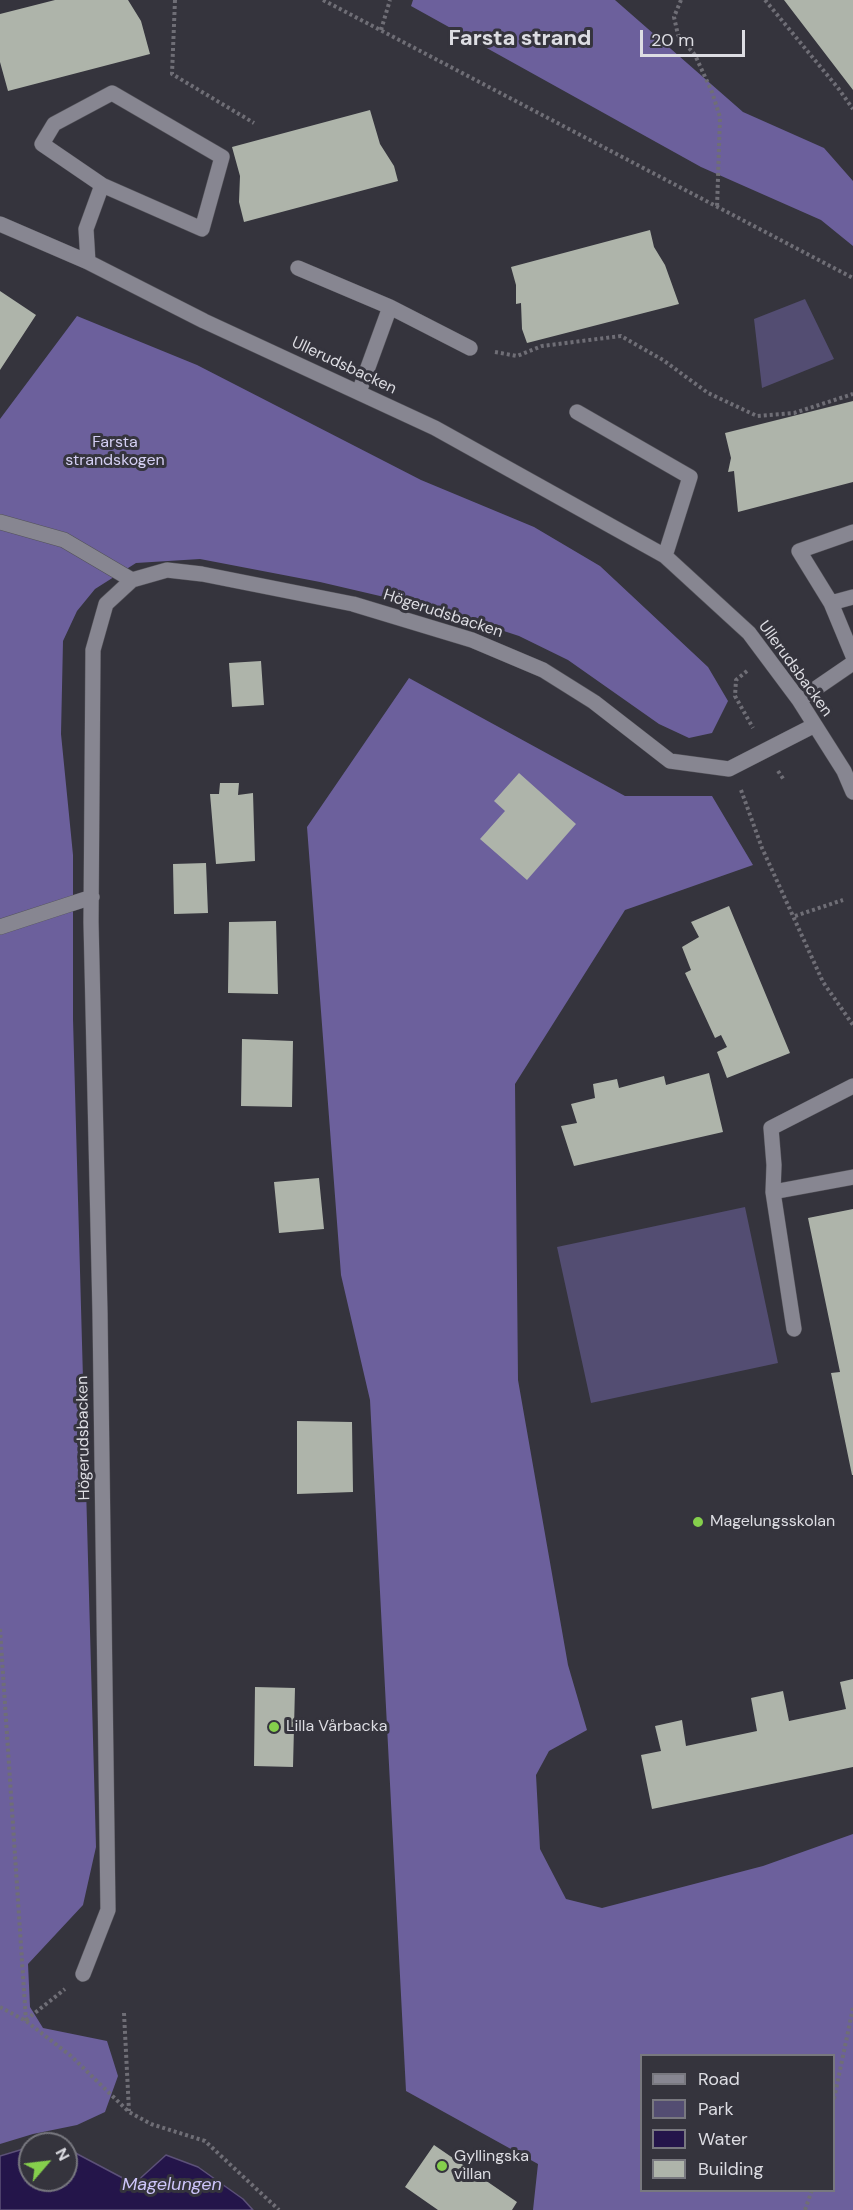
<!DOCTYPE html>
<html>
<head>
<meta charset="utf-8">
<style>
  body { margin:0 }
  #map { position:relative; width:853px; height:2210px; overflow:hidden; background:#35343d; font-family:"DM Sans",sans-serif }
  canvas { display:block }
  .legend { position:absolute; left:640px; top:2054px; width:195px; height:138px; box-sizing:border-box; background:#35343d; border:2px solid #78787f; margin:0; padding:8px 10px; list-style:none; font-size:18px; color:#dddde3 }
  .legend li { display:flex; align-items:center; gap:12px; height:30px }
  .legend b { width:30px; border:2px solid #78787f }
  .north { position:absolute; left:18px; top:2132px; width:60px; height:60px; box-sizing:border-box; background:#35343d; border:2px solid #78787f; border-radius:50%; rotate:62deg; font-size:16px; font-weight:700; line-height:24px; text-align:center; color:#dddde3 }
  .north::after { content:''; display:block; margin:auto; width:21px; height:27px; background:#85cf4c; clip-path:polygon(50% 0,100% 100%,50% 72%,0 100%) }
  .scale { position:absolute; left:640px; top:30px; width:105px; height:27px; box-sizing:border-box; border:3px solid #dddde3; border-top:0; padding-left:8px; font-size:18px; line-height:21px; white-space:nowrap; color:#dddde3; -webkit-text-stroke:4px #35343d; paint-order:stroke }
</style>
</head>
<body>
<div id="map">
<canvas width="853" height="2210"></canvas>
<ul class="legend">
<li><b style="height:8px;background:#878691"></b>Road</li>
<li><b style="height:16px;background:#534d72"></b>Park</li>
<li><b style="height:16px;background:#24154a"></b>Water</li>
<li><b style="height:16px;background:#aeb4aa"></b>Building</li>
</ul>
<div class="north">N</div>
<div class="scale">20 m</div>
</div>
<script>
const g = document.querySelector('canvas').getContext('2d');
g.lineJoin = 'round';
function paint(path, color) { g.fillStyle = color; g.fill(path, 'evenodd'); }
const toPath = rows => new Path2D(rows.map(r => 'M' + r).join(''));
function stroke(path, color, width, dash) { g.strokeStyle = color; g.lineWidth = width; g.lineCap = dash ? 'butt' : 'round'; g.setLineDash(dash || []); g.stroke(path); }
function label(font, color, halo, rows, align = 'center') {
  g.font = font + ' "DM Sans",sans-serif'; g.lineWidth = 6; g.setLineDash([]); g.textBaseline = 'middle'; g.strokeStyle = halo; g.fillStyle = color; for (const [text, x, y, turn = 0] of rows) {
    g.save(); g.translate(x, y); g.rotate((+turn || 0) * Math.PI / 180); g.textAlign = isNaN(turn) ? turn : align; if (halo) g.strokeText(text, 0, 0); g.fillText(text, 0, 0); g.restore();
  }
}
paint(toPath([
  [805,299,834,359,762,388,754,319],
  [745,1207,778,1363,591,1403,557,1247]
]), '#534d72');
paint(toPath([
  [413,0,615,0,743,112,824,148,853,181,853,246,821,220,701,167,411,6],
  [77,316,197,365,421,480,534,527,600,566,708,667,728,701,712,733,689,738,659,724,568,660,519,636,440,610,320,582,200,559,136,563,95,589,77,611,63,641,61,734,73,855,73,1019,96,1847,83,1905,28,1964,30,2007,43,2028,107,2041,118,2076,105,2112,77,2125,33,2134,0,2144,0,419],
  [409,678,625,796,712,796,753,865,625,910,515,1084,518,1380,568,1665,587,1730,549,1751,536,1775,540,1849,566,1899,602,1908,763,1866,853,1834,853,2210,533,2210,538,2164,406,2091,370,1400,341,1275,307,827],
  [642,2056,834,2056,834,2190,642,2190]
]), '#6c609c');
const water = toPath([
  [30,2147,30,2180,66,2180,66,2148,134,2184,166,2155,198,2167,243,2199,253,2210,0,2210,0,2156,30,2147]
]);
paint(water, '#24154a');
stroke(water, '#5c5178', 1.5);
paint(toPath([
  [55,0,128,0,141,21,150,54,8,91,0,62,0,14],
  [784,0,853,0,853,90],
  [370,110,380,144,394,166,398,181,244,222,239,202,240,176,232,147],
  [650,230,654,247,665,265,679,304,527,343,522,329,521,303,516,304,516,285,511,267],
  [0,291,36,315,0,370],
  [853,401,853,482,738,512,734,471,728,472,731,458,725,433],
  [261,661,264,705,232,707,229,663],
  [519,773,576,824,527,880,480,839,505,811,494,801],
  [220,783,239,783,238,795,253,793,255,861,216,864,210,794,219,794],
  [206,863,208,913,174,914,173,864],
  [729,906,790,1053,727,1078,717,1052,727,1047,721,1035,715,1038,685,973,691,970,682,947,699,937,691,922],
  [276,921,278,994,228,993,229,922],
  [242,1039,293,1041,292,1107,241,1106],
  [709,1073,723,1132,574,1166,561,1126,577,1123,571,1104,595,1098,593,1084,617,1079,619,1088,664,1076,666,1085],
  [319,1178,324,1229,279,1233,274,1182],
  [853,1209,853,1475,852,1475,831,1373,840,1372,808,1218],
  [297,1421,352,1422,353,1492,297,1494],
  [853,1679,853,1767,652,1809,641,1755,661,1751,655,1726,682,1720,686,1746,757,1731,751,1698,783,1691,789,1721,846,1709,840,1682],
  [255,1687,295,1688,293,1767,254,1766],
  [434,2145,517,2202,512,2210,438,2210,405,2187]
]), '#aeb4aa');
const minor = toPath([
  [0,224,88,262,204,321,435,428,665,556,749,633,799,700,844,771,853,792],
  [88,262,86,229,102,185,202,229,222,157,112,93,54,124,42,144,102,185],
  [298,268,390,307,359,392],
  [390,307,470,348],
  [577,412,690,477,665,556],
  [0,522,64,540,132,580],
  [853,532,799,551,831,603,853,656],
  [831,603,853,597],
  [799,700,853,663],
  [0,927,92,897],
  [773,1192,774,1165,771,1128,853,1086],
  [794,1329,773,1192,853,1177],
  [83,1974,108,1910,100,1313,91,922,93,650,106,604,132,580,167,570,202,574,353,604,472,640,543,670,594,702,670,761,729,769,813,726]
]);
stroke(minor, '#535259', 16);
stroke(toPath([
  [175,0,172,74,254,123],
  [323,0,853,278],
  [681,0,674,17,678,35,695,55,712,92,720,117,717,208],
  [765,0,838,88,853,109],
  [381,30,390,0],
  [495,352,517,356,542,346,621,336,663,360,708,393,757,416,794,413,853,394],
  [747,671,736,680,735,696,753,728],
  [778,771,784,780],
  [741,790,762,848,823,982,853,1025],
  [795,916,843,900],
  [0,1629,26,2021],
  [0,2007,26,2021,71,2056,129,2112,151,2124,205,2141,279,2210],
  [124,2013,129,2111],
  [26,2020,65,1989],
  [834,2099,853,2008],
  [805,2210,812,2190]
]), '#6f6e76', 4, [3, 3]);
stroke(minor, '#878691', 15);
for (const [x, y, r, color] of [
  [698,1522,6,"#85cf4c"],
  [274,1727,6,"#85cf4c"],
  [442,2166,6,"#85cf4c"]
]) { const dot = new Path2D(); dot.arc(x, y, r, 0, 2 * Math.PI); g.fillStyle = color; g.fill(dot); stroke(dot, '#35343d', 2); }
label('16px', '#dddde3', '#35343d', [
  ["Ullerudsbacken",344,366,25],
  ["Högerudsbacken",443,614,18],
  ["Ullerudsbacken",795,669,54],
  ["Högerudsbacken",84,1438,-91]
]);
label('16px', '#d4cff3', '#35343d', [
  ["Farsta",115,443],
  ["strandskogen",115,461]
]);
label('16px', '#dddde3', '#35343d', [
  ["Magelungsskolan",710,1522],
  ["Lilla Vårbacka",286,1727],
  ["Gyllingska",454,2157],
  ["villan",454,2175]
], 'left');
label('italic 18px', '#cec6fb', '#35343d', [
  ["Magelungen",172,2185]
]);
label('bold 22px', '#dddde3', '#35343d', [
  ["Farsta strand",520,39]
]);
</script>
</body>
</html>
